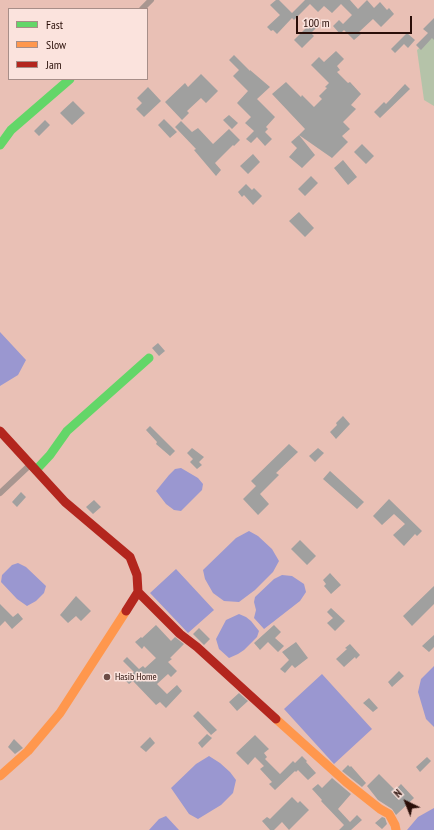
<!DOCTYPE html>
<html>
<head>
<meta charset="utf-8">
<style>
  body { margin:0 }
  #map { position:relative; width:434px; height:830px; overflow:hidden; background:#e9c0b5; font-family:"PT Sans Narrow",sans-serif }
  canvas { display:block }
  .legend { position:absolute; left:8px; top:8px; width:140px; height:72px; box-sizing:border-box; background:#fbe3dd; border:1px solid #a78e88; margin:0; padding:5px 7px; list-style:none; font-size:12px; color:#290e08 }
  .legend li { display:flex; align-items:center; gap:8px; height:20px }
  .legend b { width:20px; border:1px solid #a78e88 }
  .north { position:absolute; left:386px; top:782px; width:40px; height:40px; -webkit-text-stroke:3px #fbe3dd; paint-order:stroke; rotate:317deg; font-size:11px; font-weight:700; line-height:16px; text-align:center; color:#290e08 }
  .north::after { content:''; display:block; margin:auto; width:14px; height:18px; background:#290e08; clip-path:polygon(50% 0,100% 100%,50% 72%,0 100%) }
  .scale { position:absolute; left:296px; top:16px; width:116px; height:18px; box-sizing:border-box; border:2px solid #290e08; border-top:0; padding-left:5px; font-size:12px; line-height:14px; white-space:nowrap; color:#290e08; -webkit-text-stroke:3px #fbe3dd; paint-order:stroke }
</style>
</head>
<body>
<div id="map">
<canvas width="434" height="830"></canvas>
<ul class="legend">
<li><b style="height:5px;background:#63d668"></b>Fast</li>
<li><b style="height:5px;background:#ff974d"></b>Slow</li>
<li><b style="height:5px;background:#b3261e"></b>Jam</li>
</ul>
<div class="north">N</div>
<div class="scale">100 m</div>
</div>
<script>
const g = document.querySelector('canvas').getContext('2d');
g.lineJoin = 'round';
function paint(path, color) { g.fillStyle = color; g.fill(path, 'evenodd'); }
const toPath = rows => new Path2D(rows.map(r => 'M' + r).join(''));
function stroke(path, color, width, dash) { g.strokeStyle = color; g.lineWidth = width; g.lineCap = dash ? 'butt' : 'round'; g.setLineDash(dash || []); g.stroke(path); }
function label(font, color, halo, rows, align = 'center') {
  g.font = font + ' "PT Sans Narrow",sans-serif'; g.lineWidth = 3; g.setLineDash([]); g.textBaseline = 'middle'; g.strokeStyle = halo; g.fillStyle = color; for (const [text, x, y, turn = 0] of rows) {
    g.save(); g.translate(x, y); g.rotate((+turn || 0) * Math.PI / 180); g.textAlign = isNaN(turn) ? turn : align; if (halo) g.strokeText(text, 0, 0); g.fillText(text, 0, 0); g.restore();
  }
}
paint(toPath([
  [434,36,434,106,424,100,417,50]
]), '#b5c3a9');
paint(toPath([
  [0,332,26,360,18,375,0,386],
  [181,468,198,478,203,484,202,490,181,511,174,510,166,504,156,491,169,475,175,469],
  [249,531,258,536,272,549,279,561,273,572,255,590,239,602,224,601,213,593,205,579,203,570,236,538],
  [18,563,26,567,46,586,44,593,36,601,27,606,17,599,1,582,2,575,12,565],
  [176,569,214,610,188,633,150,593],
  [282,575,292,576,304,584,306,592,300,601,264,629,254,618,256,610,254,602,255,597,274,579],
  [239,614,246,617,251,621,259,631,257,637,244,650,238,654,229,658,219,649,216,639,226,620],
  [434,666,434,727,426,719,418,692,421,679],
  [322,674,372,729,334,764,284,709],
  [209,756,220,763,230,772,236,780,233,793,221,805,198,819,189,814,171,788,196,764],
  [434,808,434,830,407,830,418,817],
  [166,816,179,830,149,830,159,819]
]), '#9a97d0');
paint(toPath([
  [276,0,279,0,292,13,305,0,350,0,358,9,367,0,374,8,380,2,387,10,389,8,394,14,381,27,373,19,359,32,361,34,354,40,344,30,340,34,333,26,339,20,343,24,352,15,341,4,332,13,324,6,318,12,310,4,294,20,292,18,277,34,273,30,271,31,267,27,280,15,270,5],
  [316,18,321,23,311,33,314,36,302,48,294,40],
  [434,18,434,40,432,38,421,50,416,45,428,33,423,29],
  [407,33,415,40,408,48,404,44,395,53,391,49],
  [336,51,344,59,337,66,340,70,337,72,348,83,350,82,361,94,351,105,356,109,343,122,350,129,342,136,348,142,332,158,299,135,305,129,272,94,286,82,301,97,302,95,314,107,322,99,319,96,327,88,325,87,329,83,311,65,319,57,324,62],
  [234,55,250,71,250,70,270,87,257,99,275,117,266,127,268,129,265,132,272,139,265,146,257,137,251,143,246,139,254,131,245,123,251,117,237,103,248,91,233,76,239,70,229,60],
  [201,74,218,91,206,103,201,98,187,111,189,113,182,120,165,102,185,83,188,87],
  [405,84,410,89,380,118,374,112,384,102,386,104],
  [148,87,161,101,144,117,136,109,142,103,137,98],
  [73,101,85,113,72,125,60,113],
  [229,115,238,123,232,129,223,120],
  [164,119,177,132,170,138,158,125],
  [45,120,50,125,39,136,34,131],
  [181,121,192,132,198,128,213,144,229,129,240,140,234,146,233,145,215,163,221,170,216,176,194,150,196,149,175,127],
  [299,135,315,155,302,168,289,157,297,148,291,142],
  [362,144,374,156,366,164,354,152],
  [253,154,260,162,248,174,240,166],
  [343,160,357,177,348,185,334,168],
  [311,176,318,183,305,196,298,189],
  [246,184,252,190,254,188,262,196,253,205,244,195,242,197,238,192],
  [299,212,314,228,305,237,289,221],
  [158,343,165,351,159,356,152,348],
  [343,416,350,424,336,439,330,432,337,425,336,423],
  [150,426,175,451,170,456,156,444,157,442,146,430],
  [289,444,298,452,276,473,279,475,260,494,269,504,258,515,243,499,256,486,251,481],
  [192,448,204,457,199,462,202,465,197,469,190,462,193,459,187,453],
  [318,448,324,453,315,462,309,456],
  [330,471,364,502,357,509,323,479],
  [21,492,26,497,17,507,12,502],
  [389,499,422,531,417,536,415,534,404,546,393,535,405,524,394,514,382,525,373,516],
  [94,500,101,507,93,514,86,507],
  [300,540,316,556,307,565,291,549],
  [330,573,341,585,331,594,324,586,326,584,323,580],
  [434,586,434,604,412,626,403,616],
  [76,596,91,611,81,621,76,616,68,623,60,615],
  [0,604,13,617,18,613,23,619,12,629,5,621,0,626],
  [331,608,345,621,335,631,327,623,333,618,327,612],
  [156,625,171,641,175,637,184,644,170,658,172,659,168,662,177,671,171,677,168,674,157,684,167,694,177,685,182,691,166,708,160,702,156,705,133,681,129,684,125,680,134,672,123,661,127,657,139,669,143,666,145,668,156,658,144,646,142,649,135,642,141,637,142,638],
  [274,625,281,632,275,638,284,646,278,652,268,642,260,650,254,643],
  [199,628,210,639,204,645,193,634],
  [434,635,434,647,429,652,422,646],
  [296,642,308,658,295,668,292,665,285,673,280,669,289,660,282,652],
  [350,644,360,655,356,659,355,657,344,667,336,659,347,649,345,648],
  [399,671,404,676,392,687,388,682],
  [239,693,248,701,237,711,229,702],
  [369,698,378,708,373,712,363,703],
  [198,711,217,730,211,735,193,716],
  [207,734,212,738,202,748,198,743],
  [255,735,269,749,264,753,267,757,265,759,280,774,293,761,295,763,302,756,307,761,306,762,316,773,308,780,298,770,296,772,295,771,275,790,269,784,272,782,260,769,264,766,255,757,248,765,236,753],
  [150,737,155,743,146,752,140,747],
  [14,739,23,748,15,754,8,747],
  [427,757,431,761,420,772,416,767],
  [348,765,350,767,351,766,366,783,362,787,342,771],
  [379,774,395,790,401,784,414,798,396,815,392,809,378,800,367,786],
  [332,778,351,794,338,809,350,822,357,815,362,820,351,830,339,830,344,825,321,801,322,800,312,789,318,784,322,788],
  [292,797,298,803,300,801,309,810,289,830,282,822,274,830,270,830,262,821,267,817,270,819],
  [382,817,385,818,387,824,382,829,375,823]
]), '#a0a09f');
stroke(toPath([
  [142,9,151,0],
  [0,493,31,464]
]), '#a89690', 6);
stroke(toPath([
  [0,145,11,130,70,79],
  [36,470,50,455,67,431,149,358]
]), '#63d668', 9);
stroke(toPath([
  [276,719,346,782,380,809,389,814,395,825,396,830],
  [0,776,28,751,60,713,126,611]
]), '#ff974d', 9);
stroke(toPath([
  [0,431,65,502,130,557,137,575,138,592,126,611],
  [138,592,180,634,197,647,276,719]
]), '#b3261e', 9);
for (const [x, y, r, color] of [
  [107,677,4,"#6c4c45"]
]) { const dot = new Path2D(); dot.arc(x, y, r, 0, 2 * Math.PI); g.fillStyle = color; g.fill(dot); stroke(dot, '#fbe3dd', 1.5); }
label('10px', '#290e08', '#fbe3dd', [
  ["Hasib Home",115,677]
], 'left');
</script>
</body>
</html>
